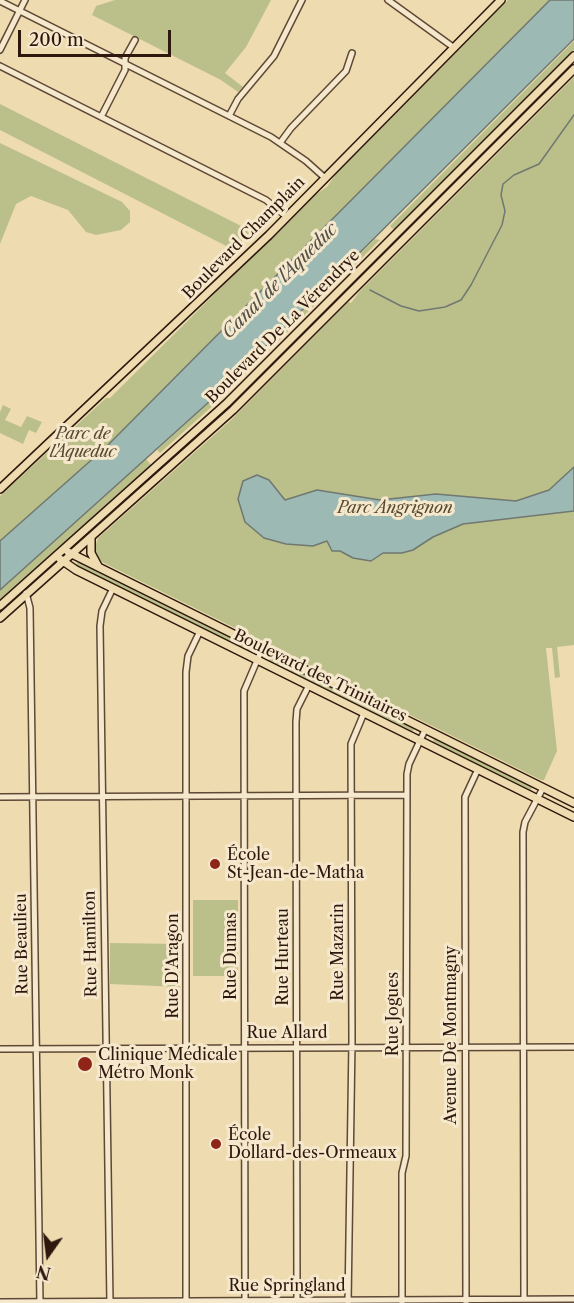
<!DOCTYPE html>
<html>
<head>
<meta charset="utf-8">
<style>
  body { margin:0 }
  #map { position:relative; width:574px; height:1303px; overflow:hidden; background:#efdbb0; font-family:"Libre Caslon Text",serif }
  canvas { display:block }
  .north { position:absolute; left:18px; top:1225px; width:60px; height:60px; -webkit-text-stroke:4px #f5e8cc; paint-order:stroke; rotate:194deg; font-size:16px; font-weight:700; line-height:24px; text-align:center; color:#2e170d }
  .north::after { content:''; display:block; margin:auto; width:21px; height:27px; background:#2e170d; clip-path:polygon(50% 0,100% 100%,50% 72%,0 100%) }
  .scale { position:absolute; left:18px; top:30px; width:153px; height:27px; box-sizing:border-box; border:3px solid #2e170d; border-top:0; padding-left:8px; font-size:18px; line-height:21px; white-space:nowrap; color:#2e170d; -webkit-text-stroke:4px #f5e8cc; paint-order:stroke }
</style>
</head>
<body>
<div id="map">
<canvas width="574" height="1303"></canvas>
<div class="north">N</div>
<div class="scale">200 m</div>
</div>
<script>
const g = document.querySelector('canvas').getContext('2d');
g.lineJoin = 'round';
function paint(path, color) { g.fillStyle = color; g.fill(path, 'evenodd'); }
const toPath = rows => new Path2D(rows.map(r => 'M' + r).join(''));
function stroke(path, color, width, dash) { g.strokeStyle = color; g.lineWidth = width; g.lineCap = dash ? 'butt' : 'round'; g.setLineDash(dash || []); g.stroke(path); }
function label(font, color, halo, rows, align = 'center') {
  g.font = font + ' "Libre Caslon Text",serif'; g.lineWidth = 6; g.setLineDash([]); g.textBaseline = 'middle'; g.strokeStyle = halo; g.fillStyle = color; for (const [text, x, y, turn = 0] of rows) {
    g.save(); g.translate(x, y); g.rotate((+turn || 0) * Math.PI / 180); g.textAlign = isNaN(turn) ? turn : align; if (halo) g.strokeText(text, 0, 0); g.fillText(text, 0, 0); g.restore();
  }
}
paint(toPath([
  [115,0,271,0,246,47,225,73,243,87,238,92,221,80,92,15,96,6],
  [508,0,550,0,106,447,0,541,0,496,106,398,110,398,313,196,327,187,337,172],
  [574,41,574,50,485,138,394,230,390,226],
  [574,77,574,645,557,647,560,677,555,678,552,648,546,648,557,751,544,780,541,780,102,562,96,555,95,547,98,538,231,420,348,302,351,303,359,292],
  [0,104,251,231,234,250,0,130],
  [0,143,122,202,130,211,130,222,121,230,96,235,86,232,68,210,31,196,16,204,0,244],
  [375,239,380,240,217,402,160,453,157,450,220,392],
  [3,405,11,409,5,420,21,427,27,416,42,422,36,433,29,430,23,444,0,433,0,412],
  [146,459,151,465,0,600,0,590],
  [79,560,251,646,248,652,75,566],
  [271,656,415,727,412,733,268,662],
  [435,737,533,786,531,790,432,743],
  [193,900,238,900,238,976,193,976],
  [110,943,180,944,180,987,110,984]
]), '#bbc08a');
const water = toPath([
  [550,0,574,0,574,39,220,392,0,590,0,541,106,447,550,0],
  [574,467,574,511,463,524,433,537,413,550,402,553,383,553,371,561,353,558,340,551,332,551,327,541,313,546,286,544,264,538,245,522,238,499,243,481,257,475,269,480,285,500,317,490,380,500,436,494,516,501,549,490,574,467]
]);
paint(water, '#9cb9b3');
stroke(water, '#707871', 1.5);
stroke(toPath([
  [370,290,401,306,419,311,445,307,461,300,471,285,502,225,505,211,501,195,503,184,514,175,539,164,574,115]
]), '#707871', 1.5);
const minor = toPath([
  [388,0,453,47],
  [0,1,271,137,306,161,325,178],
  [0,50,25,0],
  [0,66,266,200,287,217],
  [229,116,238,99,274,56,302,0],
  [101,117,125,70,125,58,135,40],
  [280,143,291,128,346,71,352,53],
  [26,593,30,608,40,1303],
  [0,797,407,795],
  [0,1049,574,1047],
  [524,1299,523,832,525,822,543,788],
  [0,1302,574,1299],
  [110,1303,100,626,102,611,113,588],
  [186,1303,186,672,188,656,200,631],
  [245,1303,244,691,262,649],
  [297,1303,296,722,297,709,309,685],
  [348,1303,352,1041,351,744,364,713],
  [402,1303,402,1173,406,1156,407,774,409,764,425,730],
  [466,1303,465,797,478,769]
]);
const major = toPath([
  [0,489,269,235,501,0],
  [91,537,91,553,98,566],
  [68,552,574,803],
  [60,559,76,570,574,817],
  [0,606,227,403,574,56],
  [0,618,233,410,574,69]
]);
stroke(minor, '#5e4836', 8);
stroke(major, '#2e170d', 10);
stroke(minor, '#f5e8cc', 5);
stroke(major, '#efdbb0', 7);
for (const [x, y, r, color] of [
  [215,864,6,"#8f2418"],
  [85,1064,8,"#8f2418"],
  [216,1144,6,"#8f2418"]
]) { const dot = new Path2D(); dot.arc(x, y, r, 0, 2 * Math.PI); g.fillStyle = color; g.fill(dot); stroke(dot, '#f5e8cc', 2); }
label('16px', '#2e170d', '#f5e8cc', [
  ["Boulevard Champlain",244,238,-45],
  ["Boulevard De La Vérendrye",283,327,-45],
  ["Boulevard des Trinitaires",320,676,26],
  ["Rue Beaulieu",22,944,-91],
  ["Rue Hamilton",91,944,-91],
  ["Rue Mazarin",338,952,-90],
  ["Rue Dumas",231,956,-90],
  ["Rue Hurteau",283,957,-90],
  ["Rue D'Aragon",173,966,-90],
  ["Rue Jogues",393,1014,-90],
  ["Rue Allard",287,1033],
  ["Avenue De Montmagny",451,1035,-90],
  ["Rue Springland",287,1286]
]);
label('italic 16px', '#584a32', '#f5e8cc', [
  ["Parc de",83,434],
  ["l'Aqueduc",83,452],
  ["Parc Angrignon",395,508]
]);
label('16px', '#2e170d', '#f5e8cc', [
  ["École",227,855],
  ["St-Jean-de-Matha",227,873],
  ["Clinique Médicale",98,1055],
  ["Métro Monk",98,1073],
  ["École",228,1135],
  ["Dollard-des-Ormeaux",228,1153]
], 'left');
label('italic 18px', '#545047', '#f5e8cc', [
  ["Canal de l'Aqueduc",280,281,-45]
]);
</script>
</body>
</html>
